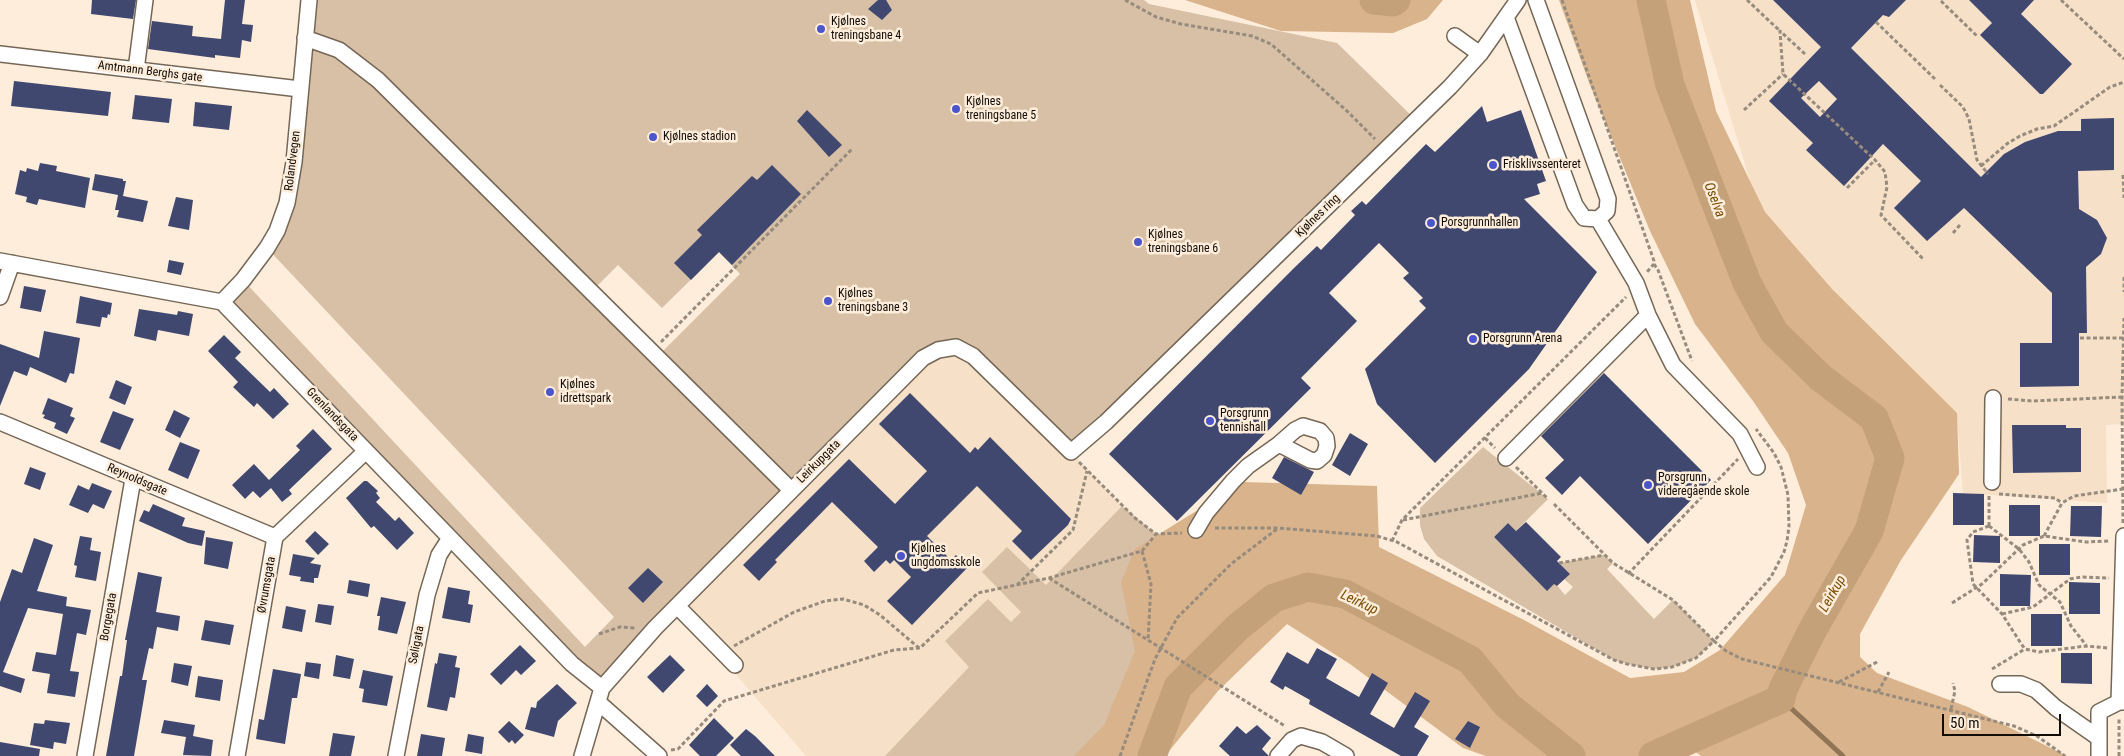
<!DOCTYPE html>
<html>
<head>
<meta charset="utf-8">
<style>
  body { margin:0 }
  #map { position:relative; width:2124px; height:756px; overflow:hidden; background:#feedda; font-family:"Roboto Condensed",sans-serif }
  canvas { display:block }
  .scale { position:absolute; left:1942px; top:714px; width:119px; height:22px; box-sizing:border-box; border:2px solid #110c06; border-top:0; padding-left:6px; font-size:15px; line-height:18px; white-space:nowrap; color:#110c06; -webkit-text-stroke:4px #feedda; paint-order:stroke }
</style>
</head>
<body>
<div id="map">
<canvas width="2124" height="756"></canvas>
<div class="scale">50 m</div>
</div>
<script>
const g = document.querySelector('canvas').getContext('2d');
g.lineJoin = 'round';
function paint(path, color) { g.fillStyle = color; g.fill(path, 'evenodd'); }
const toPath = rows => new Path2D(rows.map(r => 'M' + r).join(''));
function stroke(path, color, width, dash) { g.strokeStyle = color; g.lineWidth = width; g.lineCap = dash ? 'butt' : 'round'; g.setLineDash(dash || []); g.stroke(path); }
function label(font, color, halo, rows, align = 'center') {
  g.font = font + ' "Roboto Condensed",sans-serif'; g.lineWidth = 5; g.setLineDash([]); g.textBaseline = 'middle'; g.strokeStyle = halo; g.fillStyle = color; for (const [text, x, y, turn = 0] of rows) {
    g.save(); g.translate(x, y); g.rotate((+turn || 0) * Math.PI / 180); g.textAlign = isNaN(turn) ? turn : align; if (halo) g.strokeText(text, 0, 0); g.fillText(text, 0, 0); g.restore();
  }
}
paint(toPath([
  [1695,0,2124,0,2124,424,2106,425,2107,503,1963,493,1957,420,1765,230],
  [938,350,973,356,1071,452,1122,506,885,756,806,756,678,607]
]), '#f6e0c7');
paint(toPath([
  [309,0,1144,0,1149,4,1337,43,1416,120,1071,452,973,356,938,350,602,688,222,302,243,280,585,647,614,617,267,248,287,203],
  [719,252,740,274,657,357,592,291,618,265,662,308],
  [1483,447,1548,499,1516,531,1508,523,1494,537,1547,590,1555,583,1565,595,1573,587,1564,579,1569,573,1559,563,1604,555,1613,563,1607,569,1654,619,1673,600,1714,641,1696,658,1672,667,1655,669,1627,664,1614,660,1437,556,1424,539,1420,525,1420,508],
  [1122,506,1156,534,1150,547,1181,631,1080,756,885,756,969,667,945,641,988,599,1011,622,1021,612,982,572,1007,547,1046,585]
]), '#d7c0a6');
paint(toPath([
  [1185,0,1443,0,1427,19,1393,33,1281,31],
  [1559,0,1690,0,1716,111,1765,212,1832,289,1957,413,1959,474,1901,560,1860,634,1860,657,1877,673,1968,707,2067,756,1701,756,1675,736,1647,756,1486,756,1463,748,1350,664,1287,624,1218,691,1165,756,1074,756,1104,725,1135,651,1121,582,1135,549,1243,482,1377,486,1379,547,1524,620,1630,678,1684,672,1720,650,1785,575,1806,505,1788,453,1753,401,1695,324,1650,231,1590,85]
]), '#d8b38b');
stroke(toPath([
  [1781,699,1843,756]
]), '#8f7456', 5);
stroke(toPath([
  [1374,0,1393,2,1396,0],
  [1651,0,1670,85,1747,283,1774,332,1821,378,1874,418,1890,458,1869,531,1813,629,1783,689,1781,699,1653,756],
  [1152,756,1178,687,1238,627,1274,598,1308,587,1345,594,1470,660,1508,706,1571,756]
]), '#c5a179', 29);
paint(toPath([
  [92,0,136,0,133,19,91,14],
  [225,0,245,0,242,24,253,25,251,42,242,40,240,58,215,55,215,58,148,49,152,21,193,26,192,36,221,39],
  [878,0,886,0,892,10,882,20,868,9],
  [1773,0,1906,0,1889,17,1883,15,1851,48,1981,177,2004,154,2025,142,2058,131,2081,131,2081,119,2114,118,2114,170,2078,171,2079,209,2097,220,2107,238,2101,254,2086,267,2087,333,2079,333,2079,386,2020,387,2020,343,2052,343,2052,293,1964,208,1927,241,1894,208,1921,181,1883,144,1844,186,1806,150,1813,143,1769,101,1821,47],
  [1819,81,1837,99,1820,117,1801,98],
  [1969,0,2034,0,2021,14,2072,64,2043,94,2040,94,1980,35,1992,23],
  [14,81,111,92,108,116,11,106],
  [135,95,172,99,169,123,132,119],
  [195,102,232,106,229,130,193,126],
  [1482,106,1487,122,1521,110,1546,181,1537,184,1540,194,1524,199,1597,272,1529,369,1435,463,1377,404,1365,369,1426,308,1419,301,1423,298,1403,278,1409,273,1379,243,1329,293,1357,321,1301,378,1311,388,1177,521,1109,454,1294,268,1317,246,1321,250,1355,215,1351,211,1362,201,1366,205,1426,144,1435,152],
  [807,110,842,145,829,157,797,121],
  [40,163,57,166,56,171,90,178,85,208,39,199,37,205,26,202,27,197,15,194,20,170,26,172,27,168,38,171],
  [772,165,801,194,732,265,719,252,691,280,674,263,702,235,697,230,752,176,757,180],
  [95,174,123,179,123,181,126,181,123,196,148,201,143,222,117,217,119,210,115,210,118,195,92,190],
  [176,197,193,200,189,230,168,226],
  [169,260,184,263,181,275,167,272],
  [24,286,46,290,41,312,20,308],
  [80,296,112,303,110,315,108,314,107,318,102,317,100,327,76,323],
  [139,309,177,315,178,311,193,314,189,336,158,330,156,341,134,336],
  [44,331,80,338,74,374,70,373,66,383,30,367,27,376,14,371,0,406,0,344,39,358],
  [224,335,241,352,235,358,270,392,274,388,289,404,273,419,257,403,254,407,233,387,238,382,208,351],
  [1604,373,1711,480,1648,544,1580,476,1562,495,1545,478,1564,460,1541,436],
  [116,380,132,387,125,405,109,398],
  [910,393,970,453,975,447,978,450,990,437,1071,519,1068,525,1031,560,1012,541,1022,531,977,486,927,536,951,560,956,555,968,567,912,625,887,601,911,577,894,560,890,564,886,560,874,572,864,561,878,547,832,502,775,560,777,562,759,581,743,565,849,459,895,504,927,471,879,424],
  [48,398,73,408,70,416,75,418,67,434,54,428,56,423,43,418,45,415,42,414],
  [174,410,190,418,180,438,165,430],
  [113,411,134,419,120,450,100,442],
  [2012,425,2066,425,2066,428,2081,428,2081,472,2013,473],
  [313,429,332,449,289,490,292,494,282,502,271,488,260,498,253,491,245,499,232,485,254,464,269,480,300,450,296,446],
  [1350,433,1368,444,1350,476,1332,465],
  [180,442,200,450,188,479,168,470],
  [1284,457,1314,472,1301,495,1272,478],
  [30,467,46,473,40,490,24,484],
  [364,481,367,481,378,491,376,493,380,498,376,502,395,521,399,517,414,533,397,550,374,526,371,528,346,498],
  [92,483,112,491,104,509,93,504,88,513,69,505,78,485,89,490],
  [1953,493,1984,494,1984,525,1953,525],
  [153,504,185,518,182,526,205,531,202,546,188,543,139,521,144,510,149,512],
  [2009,505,2040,505,2040,536,2009,536],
  [2071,506,2102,506,2101,537,2070,536],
  [1526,522,1561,557,1557,561,1570,574,1557,586,1554,584,1547,591,1494,537,1508,523,1516,531],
  [315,531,329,544,318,555,305,541],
  [1974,535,2000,536,2000,563,1973,562],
  [80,536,92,538,90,550,101,552,96,581,75,577,77,566,74,565],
  [206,537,233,542,228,569,204,564],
  [34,538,53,545,37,591,67,597,66,606,91,610,86,635,77,633,70,671,79,672,75,697,47,693,50,674,32,671,36,652,56,655,63,614,28,608,3,672,25,679,21,693,0,686,0,602,12,569,22,573],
  [2039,544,2070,544,2070,575,2039,575],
  [293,554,315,558,310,563,321,565,318,578,314,578,314,583,300,581,301,577,289,575],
  [648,568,663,582,643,603,628,588],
  [138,572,162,577,156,612,180,616,178,631,157,627,153,649,149,648,142,680,147,680,134,756,106,756,120,676,122,676,127,640,125,640],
  [2000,574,2031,575,2030,606,2000,606],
  [349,580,370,584,368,597,347,593],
  [2069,582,2100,583,2100,614,2069,614],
  [448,587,470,591,468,604,473,605,470,623,442,618],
  [381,597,406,602,397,634,378,630,380,616,377,616],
  [318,604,334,606,331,625,315,622],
  [286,606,306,610,302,632,282,628],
  [2031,614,2062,614,2062,646,2031,646],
  [205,620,234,625,230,645,201,640],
  [520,645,536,661,521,675,516,670,501,685,490,674],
  [1317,648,1337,659,1326,678,1359,697,1372,673,1388,683,1370,714,1394,728,1415,692,1430,701,1414,727,1429,736,1417,756,1401,756,1309,704,1310,700,1285,686,1283,690,1270,682,1287,652,1308,664],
  [439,653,457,656,455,667,460,668,455,698,450,697,447,711,427,707,435,663,437,664],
  [2061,653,2092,653,2092,684,2061,683],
  [336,655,354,659,350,679,333,676],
  [670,655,685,670,663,693,647,677],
  [306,662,321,664,319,679,304,676],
  [174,663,192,666,188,686,171,682],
  [273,669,301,674,297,698,292,698,285,744,256,739,259,719,264,720],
  [363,670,393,676,387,706,362,702,364,689,359,688],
  [198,676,223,680,220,701,195,697],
  [557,684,577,703,558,721,554,737,525,729,531,707,536,708,537,702],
  [707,684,718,696,707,707,696,696],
  [714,718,734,738,716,756,700,756,689,745],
  [45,720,70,723,66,744,54,742,53,749,30,745,34,723,44,724],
  [164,720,195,725,193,736,213,740,211,756,183,755,186,737,161,733],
  [509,721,524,735,515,744,512,740,509,743,498,732],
  [1468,721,1480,727,1470,748,1455,739],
  [1257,725,1271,738,1262,749,1269,756,1230,756,1219,746,1237,726,1246,734],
  [746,729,755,736,775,756,741,756,730,745],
  [333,733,355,736,351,756,329,756],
  [421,734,445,738,442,756,417,756],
  [468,734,484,737,482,754,465,751],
  [0,742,40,749,39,756,0,756]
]), '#404870');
const minor = toPath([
  [1506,17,1575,205,1584,218,1598,219,1607,211,1608,199,1536,0],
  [1455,36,1480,54],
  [305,38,339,50,378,80,791,490],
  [0,54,300,89],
  [136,70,145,0],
  [1598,219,1636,283,1648,315,1673,365,1740,434,1757,467],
  [0,261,222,302,572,664,602,688],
  [0,297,12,263],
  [222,302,243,280,267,248,277,231,287,203,294,162,309,0],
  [0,422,275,537],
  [1506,458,1648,315],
  [1992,482,1993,398],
  [1196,530,1206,513,1233,481,1248,466,1279,444,1310,460,1317,461,1324,455,1327,446,1326,438,1320,431,1303,426,1295,430,1279,444],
  [678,607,735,665],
  [2000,684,2021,684,2036,690,2056,708,2099,738],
  [598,702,659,756],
  [2119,702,2124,536],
  [85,756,133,479],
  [237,756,275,537,366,451],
  [396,756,427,595,439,555,450,538],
  [582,756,602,688,655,628,923,358,938,350,956,347,973,356,1071,452,1106,422,1450,87,1480,54,1518,0],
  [1278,756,1292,740,1301,736,1322,742,1346,756],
  [2099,756,2099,712,2119,702,2124,702]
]);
stroke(minor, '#756656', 18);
stroke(toPath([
  [1125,0,1156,17,1181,24,1252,36,1271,44,1347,111,1375,139],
  [1562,0,1654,261,1654,264,1646,273],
  [1747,0,1780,31],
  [2061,0,2124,59],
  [1941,1,1978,37],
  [1876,22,1936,80],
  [1805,54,1780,31,1783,74,1875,160,1885,172,1887,187,1881,215,1924,260],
  [1940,85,1963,107,1969,119,1977,160,1988,174],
  [1744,110,1783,74],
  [1981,166,2008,143,2020,136,2037,129,2054,126,2110,87,2124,82],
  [2123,175,2124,198],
  [1847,188,1875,160],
  [1953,233,1960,225],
  [1654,264,1658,270,1692,361],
  [2124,277,2124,292],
  [2080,338,2124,338],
  [661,342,852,149],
  [2008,399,2032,401,2122,397],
  [1485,438,1495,448],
  [1079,462,1135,518,1156,534,1182,533],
  [1516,467,1548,499],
  [1999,494,2055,498,2062,503],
  [1989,496,1989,526],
  [1554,504,1613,563,1673,600,1714,641,1771,577,1784,552,1787,541,1789,527,1788,495,1781,467,1774,453,1756,429],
  [1403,520,1542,493],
  [2123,523,2122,397,2124,318],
  [1989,526,1973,532,1967,540,1973,584,2002,614,2022,645,2025,649,2039,652,2086,646,2108,648],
  [1989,526,2019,549,2029,562,2039,585,2060,602,2071,626,2086,645],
  [1215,528,1277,528,1377,536,1397,542,1614,660,1627,664,1654,669,1672,667,1696,658,1714,641,1726,651,1742,659,2014,726,2037,736,2065,756],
  [2044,536,2062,503,2074,496,2123,489],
  [1392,541,1402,520,1626,297],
  [1142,551,1151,584,1148,641],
  [1559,563,1604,555],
  [1628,574,1738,459],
  [1049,578,1285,726],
  [1017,585,1073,530,1087,471],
  [1952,603,1982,584,2023,545,2044,536,2086,542,2110,541],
  [2002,614,2033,607,2070,579,2081,577,2109,578],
  [599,634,620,627,635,628],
  [734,646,794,612,825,601,843,599,864,605,880,615,919,648],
  [1992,669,2025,649],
  [1839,682,1879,661],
  [1878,692,1889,672],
  [1951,709,1955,691,1953,683],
  [671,750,678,749,724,701,894,650,920,648,978,593,1049,578,1142,551,1156,534],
  [1120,756,1155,659,1177,618,1231,564,1277,529],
  [2119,756,2119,717]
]), '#978b7e', 3, [4, 2.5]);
stroke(minor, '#fff', 15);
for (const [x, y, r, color] of [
  [821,29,5,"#4c56cb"],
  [956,109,5,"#4c56cb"],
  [653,137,5,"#4c56cb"],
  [1493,165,5,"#4c56cb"],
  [1431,223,5,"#4c56cb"],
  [1138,242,5,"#4c56cb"],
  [828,301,5,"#4c56cb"],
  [1473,339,5,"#4c56cb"],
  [550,392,5,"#4c56cb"],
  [1210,421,5,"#4c56cb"],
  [1648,485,5,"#4c56cb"],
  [901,556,5,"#4c56cb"]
]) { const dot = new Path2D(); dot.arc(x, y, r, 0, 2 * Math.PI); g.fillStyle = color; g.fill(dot); stroke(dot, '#feedda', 2); }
label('12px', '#110c06', '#feedda', [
  ["Kjølnes",831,22],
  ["treningsbane 4",831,36],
  ["Kjølnes",966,102],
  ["treningsbane 5",966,116],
  ["Kjølnes stadion",663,137],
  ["Frisklivssenteret",1503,165],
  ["Porsgrunnhallen",1441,223],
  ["Kjølnes",1148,235],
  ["treningsbane 6",1148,249],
  ["Kjølnes",838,294],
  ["treningsbane 3",838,308],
  ["Porsgrunn Arena",1483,339],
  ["Kjølnes",560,385],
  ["idrettspark",560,399],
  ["Porsgrunn",1220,414],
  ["tennishall",1220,428],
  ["Porsgrunn",1658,478],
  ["videregående skole",1658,492],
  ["Kjølnes",911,549],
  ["ungdomsskole",911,563]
], 'left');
label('12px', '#110c06', '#feedda', [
  ["Amtmann Berghs gate",150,72,7],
  ["Rolandvegen",293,161,-83],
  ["Kjølnes ring",1318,216,-44],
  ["Grenlandsgata",332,415,46],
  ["Leirkupgata",819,462,-45],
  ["Reynoldsgate",137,480,23],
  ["Øvrumsgata",267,585,-80],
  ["Borgegata",109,617,-80],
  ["Søligata",417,645,-79]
]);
label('italic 14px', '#784a00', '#feedda', [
  ["Oselva",1714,200,69],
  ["Leirkup",1833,594,-60],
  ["Leirkup",1359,603,25]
]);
</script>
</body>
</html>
